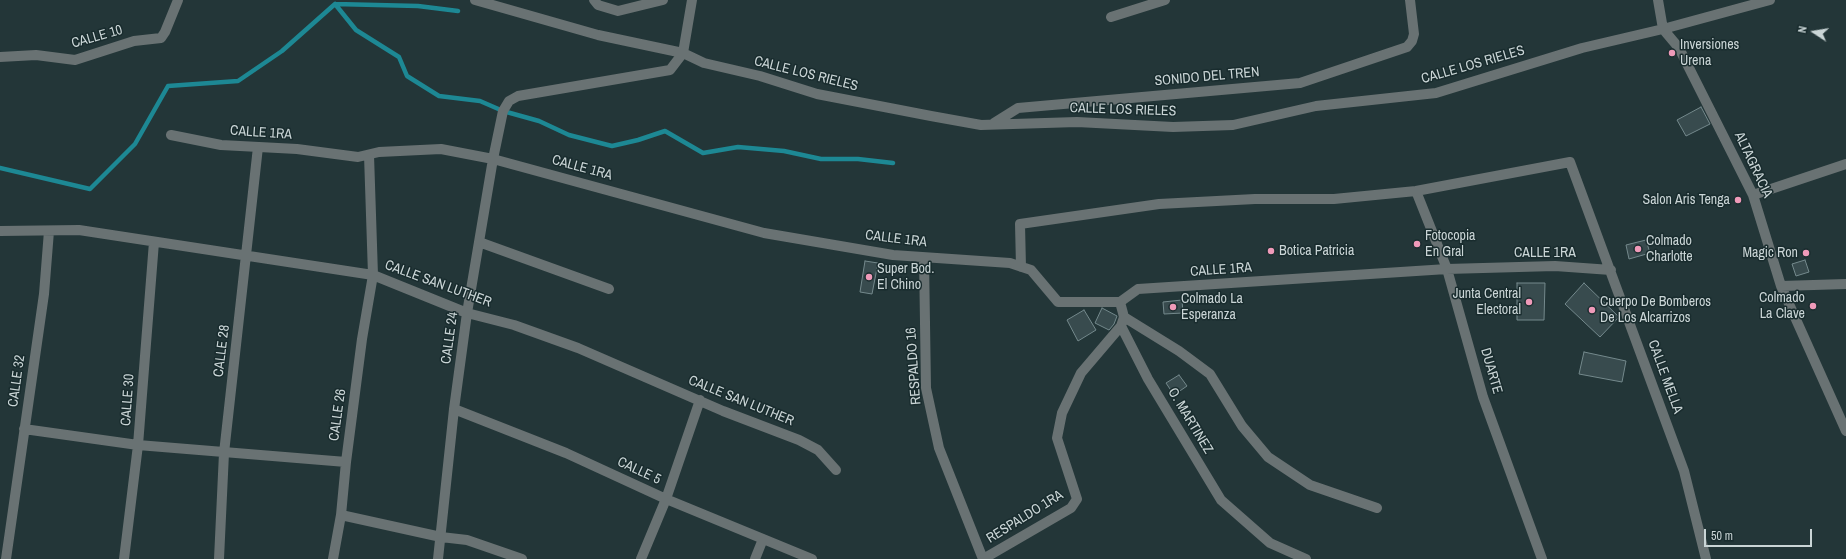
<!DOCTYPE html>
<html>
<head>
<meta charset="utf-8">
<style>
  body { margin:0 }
  #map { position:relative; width:1846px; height:559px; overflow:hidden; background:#233638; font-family:"Archivo Narrow",sans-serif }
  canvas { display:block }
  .north { position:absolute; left:1794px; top:12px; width:40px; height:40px; -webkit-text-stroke:3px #192c2e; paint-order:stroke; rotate:282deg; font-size:11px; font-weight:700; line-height:16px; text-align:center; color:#cad5d6 }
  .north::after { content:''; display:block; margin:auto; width:14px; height:18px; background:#cad5d6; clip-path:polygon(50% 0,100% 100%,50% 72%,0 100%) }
  .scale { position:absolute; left:1704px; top:529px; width:108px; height:18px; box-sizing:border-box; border:2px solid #cad5d6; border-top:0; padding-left:5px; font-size:12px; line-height:14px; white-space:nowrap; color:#cad5d6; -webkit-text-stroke:3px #192c2e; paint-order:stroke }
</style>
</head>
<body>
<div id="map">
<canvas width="1846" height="559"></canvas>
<div class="north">N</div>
<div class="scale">50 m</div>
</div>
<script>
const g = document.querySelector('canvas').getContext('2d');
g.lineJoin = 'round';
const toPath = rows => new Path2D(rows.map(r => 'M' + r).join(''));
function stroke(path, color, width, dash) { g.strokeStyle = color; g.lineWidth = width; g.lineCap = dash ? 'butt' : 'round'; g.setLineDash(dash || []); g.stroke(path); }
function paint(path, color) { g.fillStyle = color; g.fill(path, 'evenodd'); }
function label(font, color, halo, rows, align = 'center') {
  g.font = font + ' "Archivo Narrow",sans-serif'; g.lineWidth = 3; g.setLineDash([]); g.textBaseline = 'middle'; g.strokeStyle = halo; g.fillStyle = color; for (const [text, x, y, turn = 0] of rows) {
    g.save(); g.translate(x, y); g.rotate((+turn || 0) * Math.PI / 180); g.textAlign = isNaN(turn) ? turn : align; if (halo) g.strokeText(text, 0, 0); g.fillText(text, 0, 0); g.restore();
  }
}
stroke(toPath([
  [335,4,356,30,399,57,407,76,439,96,480,101,503,111,539,121,569,135,612,146,638,140,665,131,703,153,738,147,784,151,821,159,858,159,893,163],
  [0,168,90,189,135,144,168,86,238,81,282,51,335,4,418,6,458,11]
]), '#1d8894', 4.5);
const building = toPath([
  [1701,107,1710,124,1686,136,1677,120,1701,107],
  [1646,240,1650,253,1629,259,1626,245,1646,240],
  [1805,260,1809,272,1796,276,1792,264,1805,260],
  [865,261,878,263,872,294,860,292,865,261],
  [1517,283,1545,283,1544,320,1517,320,1517,283],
  [1584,283,1619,317,1600,337,1565,304,1584,283],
  [1182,300,1183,313,1164,314,1163,302,1182,300],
  [1102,308,1117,316,1114,324,1109,330,1095,323,1102,308],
  [1084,310,1096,330,1078,341,1067,320,1084,310],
  [1584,352,1626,361,1622,382,1579,374,1584,352],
  [1179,375,1187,386,1174,395,1166,383,1179,375]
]);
paint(building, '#384b4e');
stroke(building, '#74898c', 1);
stroke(toPath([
  [475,0,598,35,683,53,704,63,760,76,817,94,931,116,981,125,1077,122,1173,127,1233,125,1316,106,1436,93,1582,48,1663,29,1770,0],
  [594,0,598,5,618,11,663,0],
  [1658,0,1663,29],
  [1111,17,1165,0],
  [1663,29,1679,48,1753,195,1781,286,1846,431],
  [0,57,36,55,75,60,134,41,161,38,165,32,178,0],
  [994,123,1018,108,1300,83,1407,47,1412,41,1414,34,1410,0],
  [171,135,221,145,297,149,358,157,379,152,441,149,493,159,764,233,893,255,1010,263,1031,270,1058,302,1120,302,1138,289,1447,269,1555,266,1611,270],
  [1416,191,1447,269,1483,397,1542,559],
  [1753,195,1846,164],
  [0,231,79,230,373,275,467,313,514,325,578,348,723,411,799,440,818,450,836,470],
  [479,242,609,289],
  [924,258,926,388,939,448,983,559],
  [1021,267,1020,224,1159,204,1255,199,1334,199,1416,191,1570,162,1684,471,1706,559],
  [1781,286,1846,284],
  [1124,317,1179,351,1210,374,1242,426,1268,457,1310,485,1377,508],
  [1121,326,1148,379,1221,500,1270,543,1306,559],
  [454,409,566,453,666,499,812,559],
  [24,429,138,445,346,462],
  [341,515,441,537,467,540,522,559],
  [6,559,44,294,49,231],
  [124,559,138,445,154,242],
  [219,559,224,453,258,147],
  [333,559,341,515,346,462,362,339,373,275,369,155],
  [438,559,454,409,467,313,493,159,503,111,509,101,518,96,670,70,683,53,692,0],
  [641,559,666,499,700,400],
  [755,559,763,539],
  [983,559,1071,508,1077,499,1057,438,1062,413,1081,373,1121,326,1124,317,1120,302]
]), '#697273', 10);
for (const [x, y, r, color] of [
  [1672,53,4,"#ef9ab9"],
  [1738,200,4,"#ef9ab9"],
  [1417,244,4,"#ef9ab9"],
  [1638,249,4,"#ef9ab9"],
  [1271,251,4,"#ef9ab9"],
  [1806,253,4,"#ef9ab9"],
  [869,277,4,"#ef9ab9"],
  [1529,302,4,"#ef9ab9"],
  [1813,306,4,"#ef9ab9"],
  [1173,307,4,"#ef9ab9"],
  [1592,310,4,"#ef9ab9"]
]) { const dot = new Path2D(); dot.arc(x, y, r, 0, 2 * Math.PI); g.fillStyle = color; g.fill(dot); stroke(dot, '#192c2e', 1.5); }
label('14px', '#cad5d6', '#192c2e', [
  ["CALLE 10",97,37,-16],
  ["CALLE LOS RIELES",1473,65,-16],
  ["CALLE LOS RIELES",806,74,14],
  ["SONIDO DEL TREN",1207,77,-5],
  ["CALLE LOS RIELES",1123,110,2],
  ["CALLE 1RA",261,133,4],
  ["ALTAGRACIA",1753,165,65],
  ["CALLE 1RA",582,168,15],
  ["CALLE 1RA",896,239,7],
  ["CALLE 1RA",1545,253],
  ["CALLE 1RA",1221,270,-4],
  ["CALLE SAN LUTHER",438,284,20],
  ["CALLE 24",450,338,-82],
  ["CALLE 28",222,351,-83],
  ["RESPALDO 16",914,366,-94],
  ["DUARTE",1491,371,74],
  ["CALLE MELLA",1665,377,70],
  ["CALLE 32",17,381,-82],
  ["CALLE 30",128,400,-86],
  ["CALLE SAN LUTHER",741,401,22],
  ["CALLE 26",338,415,-82],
  ["O. MARTINEZ",1190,421,59],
  ["CALLE 5",639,471,25],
  ["RESPALDO 1RA",1025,517,-32]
]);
label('14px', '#cad5d6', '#192c2e', [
  ["Inversiones",1680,45],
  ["Urena",1680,61],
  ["Salon Aris Tenga",1730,200,"right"],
  ["Fotocopia",1425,236],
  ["En Gral",1425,252],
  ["Colmado",1646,241],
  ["Charlotte",1646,257],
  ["Botica Patricia",1279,251],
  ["Magic Ron",1798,253,"right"],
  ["Super Bod.",877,269],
  ["El Chino",877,285],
  ["Junta Central",1521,294,"right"],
  ["Electoral",1521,310,"right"],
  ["Colmado",1805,298,"right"],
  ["La Clave",1805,314,"right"],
  ["Colmado La",1181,299],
  ["Esperanza",1181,315],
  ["Cuerpo De Bomberos",1600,302],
  ["De Los Alcarrizos",1600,318]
], 'left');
</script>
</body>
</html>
